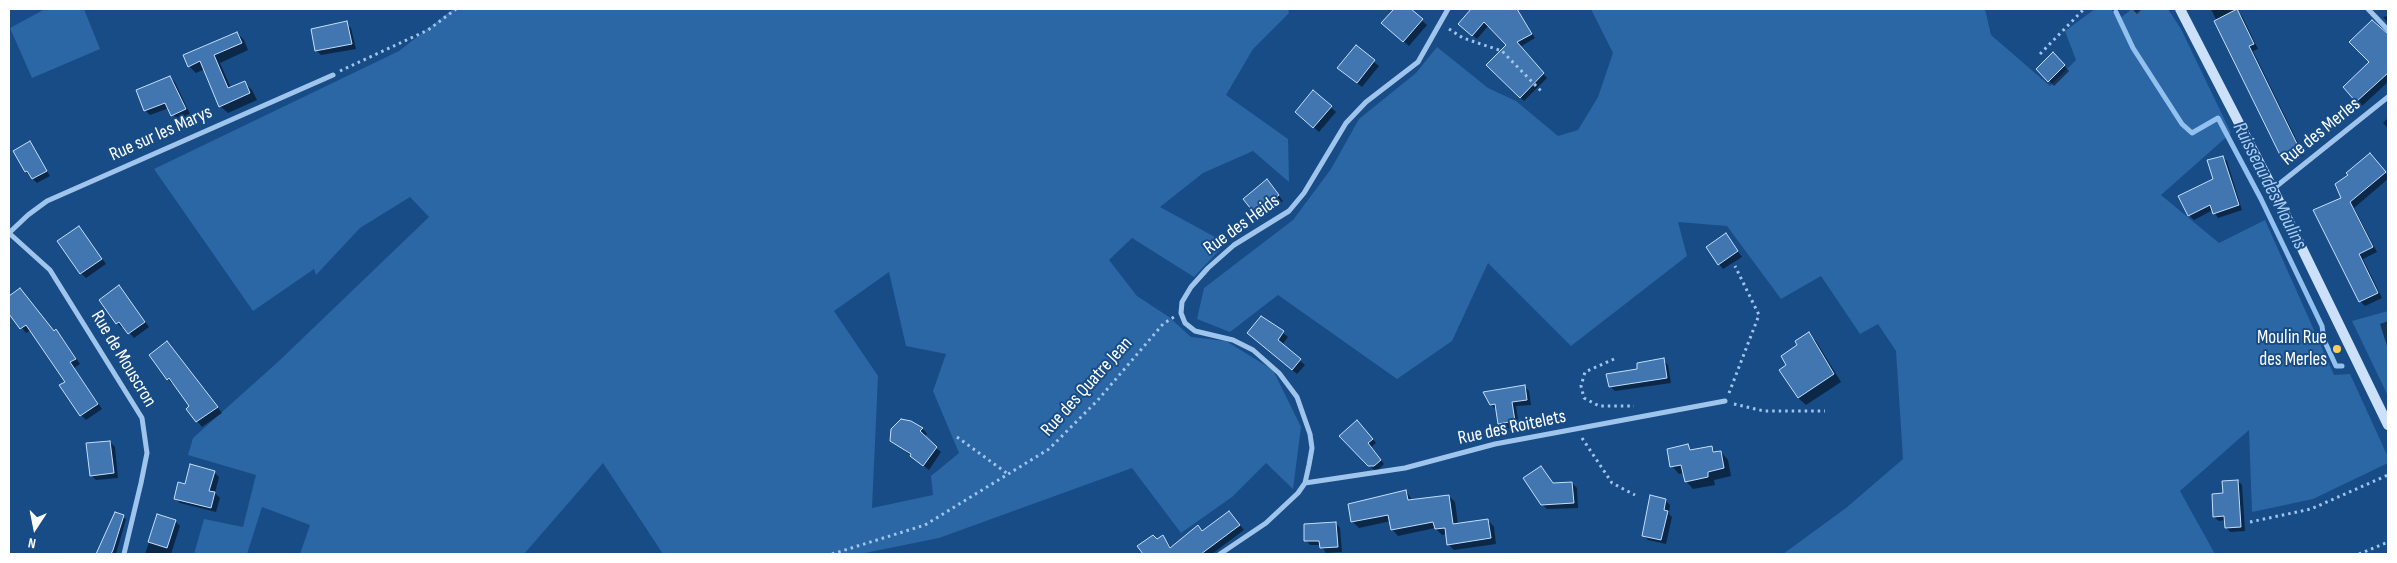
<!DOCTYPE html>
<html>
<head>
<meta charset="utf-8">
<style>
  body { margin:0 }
  #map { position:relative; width:2397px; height:563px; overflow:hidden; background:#184c87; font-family:"Sofia Sans Condensed",sans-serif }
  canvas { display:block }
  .frame { position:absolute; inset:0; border:10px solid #fff; pointer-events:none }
  .north { position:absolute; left:10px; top:503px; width:50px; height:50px; -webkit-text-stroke:4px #184c87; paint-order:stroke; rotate:191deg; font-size:14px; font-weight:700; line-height:20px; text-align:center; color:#fff }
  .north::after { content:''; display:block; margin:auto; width:18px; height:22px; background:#fff; clip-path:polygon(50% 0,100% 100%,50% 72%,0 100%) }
</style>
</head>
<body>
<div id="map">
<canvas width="2397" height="563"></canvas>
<div class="frame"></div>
<div class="north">N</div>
</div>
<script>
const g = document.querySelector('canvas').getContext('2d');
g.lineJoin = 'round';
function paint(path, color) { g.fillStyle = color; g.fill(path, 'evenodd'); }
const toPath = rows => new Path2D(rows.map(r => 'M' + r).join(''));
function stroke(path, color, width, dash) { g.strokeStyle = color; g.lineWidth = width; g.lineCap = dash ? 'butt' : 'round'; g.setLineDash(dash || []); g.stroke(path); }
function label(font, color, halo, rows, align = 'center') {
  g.font = font + ' "Sofia Sans Condensed",sans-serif'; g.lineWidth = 4; g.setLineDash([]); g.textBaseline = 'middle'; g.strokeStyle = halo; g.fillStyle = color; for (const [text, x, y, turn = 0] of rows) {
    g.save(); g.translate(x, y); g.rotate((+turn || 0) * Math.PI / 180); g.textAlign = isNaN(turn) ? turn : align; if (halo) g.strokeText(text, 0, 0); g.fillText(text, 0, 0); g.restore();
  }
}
paint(toPath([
  [45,9,84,9,100,49,32,78,10,28],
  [453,9,1288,9,1289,13,1253,49,1226,95,1288,139,1289,182,1253,151,1203,173,1160,207,1226,243,1194,277,1132,238,1109,260,1137,296,1169,317,1191,337,1226,341,1273,370,1301,427,1293,489,1266,463,1232,497,1181,533,1132,468,939,538,860,554,663,554,603,463,524,554,300,554,310,525,262,507,247,554,194,554,204,519,243,527,256,475,188,455,193,438,280,360,429,217,410,197,360,228,316,275,314,269,253,311,154,169,399,51],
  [889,272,906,346,946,354,933,391,959,453,931,476,933,495,872,508,878,376,834,311],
  [1591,9,1985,9,1991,35,2050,86,2076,60,2065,31,2095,9,2111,9,2119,19,2132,9,2168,9,2181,29,2231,133,2161,195,2219,243,2265,220,2334,375,2350,374,2388,457,2388,463,2313,499,2252,512,2249,430,2180,491,2215,554,1783,554,1846,508,1903,459,1896,351,1878,324,1860,334,1821,276,1781,299,1727,226,1678,222,1687,256,1571,346,1488,263,1452,341,1397,379,1278,295,1230,332,1197,319,1204,288,1293,220,1331,169,1359,119,1416,73,1437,47,1488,88,1516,101,1558,136,1578,130,1598,97,1613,53],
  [2388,311,2388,396,2352,321]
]), '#2b66a5');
paint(toPath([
  [1396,9,1409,9,1427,25,1409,46,1383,22],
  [1473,9,1517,9,1535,38,1520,47,1547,78,1524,101,1488,65,1508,45,1489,25,1477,39,1460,24],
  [2132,9,2142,9,2137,14],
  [2211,9,2235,9,2242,16,2258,49,2253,51,2304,155,2288,163,2283,158],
  [2388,16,2388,23,2383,17],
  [2372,22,2388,36,2388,43,2377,54,2388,66,2388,82,2362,106,2344,87,2371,62],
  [346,23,351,28,356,49,321,55,316,50],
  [237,33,244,40,248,50,220,63,231,88,244,82,252,90,257,100,228,113,220,106,205,69,196,73,189,66],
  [1356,47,1379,66,1362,87,1344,73],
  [2053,54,2069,71,2054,86,2038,69],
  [170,77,175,82,190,114,177,120,169,108,150,115,146,111,138,91],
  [1314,92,1336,112,1319,132,1302,117],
  [2388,118,2388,128,2383,123],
  [30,143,50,176,37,183,26,172,15,151],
  [2222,157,2227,161,2242,210,2218,218,2213,210,2194,220,2189,215,2214,179],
  [2374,159,2388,176,2388,179,2354,208,2377,252,2363,259,2382,298,2365,306,2360,301,2342,198,2350,176],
  [1271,186,1283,201,1261,218,1256,213],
  [79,227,106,264,86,278,81,273],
  [1726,235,1742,257,1723,269,1719,264],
  [20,290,54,332,56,331,61,336,80,364,74,368,102,409,86,420,81,415,66,382,31,330,26,333,9,311,9,298],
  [123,292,149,327,134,338,124,326,122,328,117,323],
  [2388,321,2388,349,2380,324],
  [1271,323,1288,337,1282,345,1305,365,1297,374,1254,338],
  [1808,334,1816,341,1841,382,1806,405,1798,398,1788,366],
  [172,348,222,413,202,427,187,409,191,406,174,383,172,384,168,379],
  [1663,360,1668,365,1671,383,1615,391,1610,386],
  [1524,386,1529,391,1531,405,1516,406,1519,426,1504,429,1499,424,1496,410,1491,404],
  [910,422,923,429,927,434,924,437,941,452,929,470,891,440],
  [1361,425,1376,443,1371,447,1384,464,1378,470,1374,470,1340,436],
  [110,442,115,447,118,478,96,480,91,475],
  [1688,446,1693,451,1711,447,1717,453,1721,452,1728,460,1731,476,1714,480,1715,485,1693,489,1686,481,1684,473,1679,474,1672,466],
  [214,472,219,477,215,493,220,498,216,512,180,503,175,498,186,485],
  [2238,481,2242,485,2245,531,2230,532,2226,527,2225,520,2219,521,2214,517,2224,494],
  [1572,483,1577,488,1578,508,1547,509,1542,504,1554,484],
  [1406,491,1413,501,1449,496,1455,502,1458,524,1488,520,1494,527,1496,544,1454,550,1448,544,1447,534,1442,535,1435,528,1398,536,1392,529,1391,521,1359,528,1352,521],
  [1665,500,1670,505,1669,514,1672,517,1666,544,1648,540,1643,535],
  [115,513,126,519,116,554,97,554],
  [158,516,175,521,180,526,171,554,145,554],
  [1234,518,1244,530,1212,554,1200,554,1198,552,1196,554,1144,554,1139,546,1163,536,1172,548,1198,526,1204,532],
  [1336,523,1340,528,1342,552,1326,553,1321,545,1310,545,1306,540]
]), '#0007');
stroke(toPath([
  [2116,12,2133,48,2182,124,2192,133,2218,118,2261,199,2322,326,2324,340,2336,366,2342,366]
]), '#92c0ef', 5);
const building = toPath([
  [1394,9,1411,9,1423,19,1403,42,1381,23,1394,9],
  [1471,9,1517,9,1532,34,1517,42,1544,73,1520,98,1486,65,1506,45,1484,22,1472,36,1458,24,1471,9],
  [2237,9,2254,44,2249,46,2300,150,2282,159,2214,21,2237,9],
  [2372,20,2388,34,2388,73,2356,102,2343,87,2369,62,2349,42,2372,20],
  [347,21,352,44,315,51,311,29,347,21],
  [237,32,242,43,214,55,228,88,245,81,250,93,219,107,200,61,188,67,183,55,237,32],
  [1356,45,1375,60,1357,83,1337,68,1356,45],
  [2053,52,2065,65,2048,82,2036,69,2053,52],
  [170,76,186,109,171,116,165,103,144,111,136,90,170,76],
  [1313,90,1332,106,1313,128,1295,112,1313,90],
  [30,141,47,171,32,179,27,171,25,172,13,151,30,141],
  [2370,153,2386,172,2350,202,2373,247,2359,254,2378,293,2359,302,2313,210,2341,198,2335,184,2348,175,2346,173,2370,153],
  [2223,156,2239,205,2213,214,2210,205,2188,216,2178,196,2213,179,2207,160,2223,156],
  [1267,179,1279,195,1255,214,1243,199,1267,179],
  [79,226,102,259,80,274,57,241,79,226],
  [1726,233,1738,251,1718,265,1706,247,1726,233],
  [119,285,145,322,128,334,119,322,116,324,99,300,119,285],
  [20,288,54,331,56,329,76,359,70,362,98,404,80,416,59,385,65,382,26,325,20,329,9,314,9,296,20,288],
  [1261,316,1284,331,1278,340,1301,359,1292,370,1247,333,1261,316],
  [1809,332,1834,374,1798,398,1779,370,1786,365,1781,356,1797,345,1795,341,1809,332],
  [167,341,218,407,196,422,186,409,189,406,169,378,167,380,149,355,167,341],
  [1664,358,1667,378,1609,387,1606,374,1637,369,1637,363,1664,358],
  [1525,385,1527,400,1512,402,1515,421,1498,424,1495,404,1490,405,1483,392,1525,385],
  [901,419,911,421,923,428,920,431,937,447,923,466,910,456,911,454,890,441,891,429,901,419],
  [1357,420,1373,439,1368,443,1381,460,1374,466,1368,466,1339,436,1357,420],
  [110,441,114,473,90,476,86,443,110,441],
  [1688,444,1690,450,1712,446,1713,452,1721,451,1724,468,1708,472,1708,477,1685,482,1681,465,1670,467,1667,449,1688,444],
  [190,464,215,471,209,491,215,492,211,508,174,499,178,482,185,484,190,464],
  [1541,466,1553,483,1572,482,1574,503,1541,505,1523,478,1541,466],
  [2238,480,2241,527,2225,528,2224,516,2213,517,2212,494,2223,493,2222,481,2238,480],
  [1406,490,1408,500,1449,495,1453,524,1488,519,1491,538,1447,545,1445,528,1435,529,1433,522,1391,530,1388,515,1351,522,1348,504,1406,490],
  [1650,495,1666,499,1664,510,1668,511,1661,540,1642,536,1650,495],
  [1229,511,1240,525,1201,554,1143,554,1137,546,1153,535,1157,539,1163,535,1170,548,1198,525,1202,531,1229,511],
  [115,512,124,515,113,550,111,554,96,554,115,512],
  [157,514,176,520,167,548,148,542,157,514],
  [1336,522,1338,547,1320,548,1319,541,1304,541,1304,524,1336,522]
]);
paint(building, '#4176b1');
stroke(building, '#c5def9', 1);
stroke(toPath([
  [1449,29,1463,38,1502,51,1543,93],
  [2040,54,2084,9],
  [340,71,428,30,456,9],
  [1614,359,1585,372,1581,386,1584,398,1599,406,1634,406],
  [1729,393,1759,315,1735,266],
  [1734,404,1764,411,1825,411],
  [957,437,1008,474],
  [1582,438,1612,483,1635,495],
  [2250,522,2311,509,2388,475],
  [832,554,925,525,1049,449,1097,401,1163,324,1174,317],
  [2359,554,2388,542]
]), '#a0c5ed', 3, [2.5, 4]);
stroke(toPath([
  [2368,9,2388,30],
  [2273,189,2388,97],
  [9,233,50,270,142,418,147,453,141,483,124,554],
  [9,233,28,215,47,201,333,75],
  [1305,483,1405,468,1495,444,1725,401],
  [1220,554,1266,523,1298,493,1305,483,1309,465,1312,448,1310,434,1297,397,1279,373,1253,350,1233,340,1195,331,1185,323,1181,313,1182,302,1191,287,1208,268,1234,245,1289,211,1304,193,1346,123,1366,102,1418,62,1448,9]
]), '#a0c5ed', 5);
stroke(toPath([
  [2180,9,2273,189,2388,425]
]), '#cce1f9', 10);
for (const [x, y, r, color] of [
  [2337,349,5,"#ffcc5c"]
]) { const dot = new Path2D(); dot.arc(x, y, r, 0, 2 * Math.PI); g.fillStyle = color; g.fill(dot); stroke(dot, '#184c87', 2); }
label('19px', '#fff', '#184c87', [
  ["Rue des Merles",2321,132,-39],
  ["Rue sur les Marys",161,134,-24],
  ["Rue des Heids",1242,225,-36],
  ["Rue de Mouscron",123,359,59],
  ["Rue des Quatre Jean",1087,387,-48],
  ["Rue des Roitelets",1512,428,-12]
]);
label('19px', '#fff', '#184c87', [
  ["Moulin Rue",2327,338],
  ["des Merles",2327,360]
], 'right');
label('italic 20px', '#abcef4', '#184c87', [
  ["Ruisseau des Moulins",2269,186,63]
]);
</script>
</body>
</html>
